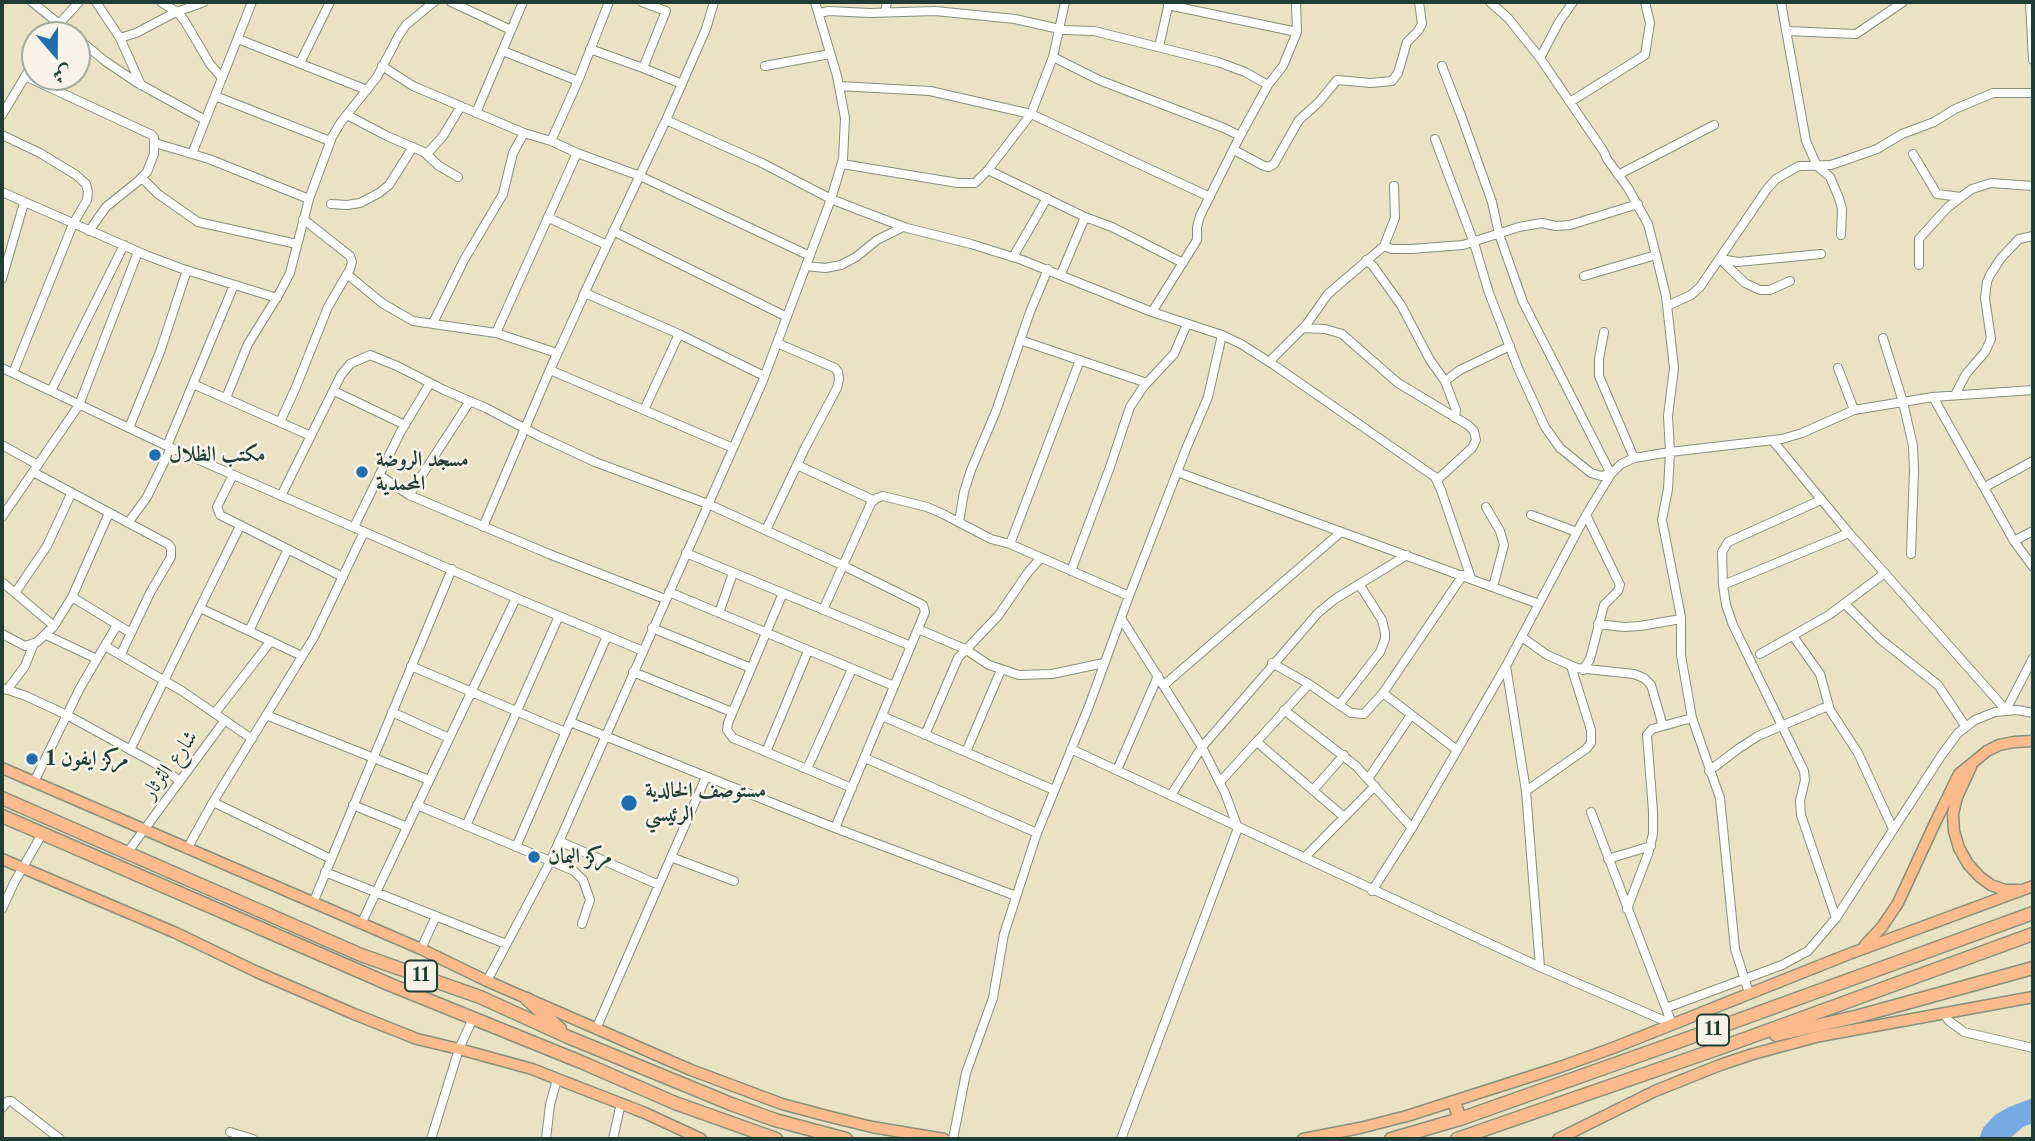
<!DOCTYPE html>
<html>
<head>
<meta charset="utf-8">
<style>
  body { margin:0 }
  #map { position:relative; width:2035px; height:1141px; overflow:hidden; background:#e9e3c3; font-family:"Libre Caslon Text",Amiri,serif }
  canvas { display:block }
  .frame { position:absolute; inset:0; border:4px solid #1f3d34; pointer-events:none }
  .north { position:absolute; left:21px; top:21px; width:70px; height:70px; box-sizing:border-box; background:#f7f3e8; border:2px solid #a1aaa0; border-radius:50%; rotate:160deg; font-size:19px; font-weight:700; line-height:28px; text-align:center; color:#1f3d34 }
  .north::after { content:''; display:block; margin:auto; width:24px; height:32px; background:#1f6fb2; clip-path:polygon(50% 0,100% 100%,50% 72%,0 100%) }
</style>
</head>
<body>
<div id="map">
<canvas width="2035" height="1141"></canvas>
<div class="frame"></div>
<div class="north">ش</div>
</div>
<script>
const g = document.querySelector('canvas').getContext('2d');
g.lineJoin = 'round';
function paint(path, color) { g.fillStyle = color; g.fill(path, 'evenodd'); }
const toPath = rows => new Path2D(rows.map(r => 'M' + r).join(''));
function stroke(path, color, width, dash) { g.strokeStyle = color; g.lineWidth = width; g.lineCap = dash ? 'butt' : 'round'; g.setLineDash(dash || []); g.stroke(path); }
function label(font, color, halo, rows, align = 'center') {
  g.font = font + ' "Libre Caslon Text",Amiri,serif'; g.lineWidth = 5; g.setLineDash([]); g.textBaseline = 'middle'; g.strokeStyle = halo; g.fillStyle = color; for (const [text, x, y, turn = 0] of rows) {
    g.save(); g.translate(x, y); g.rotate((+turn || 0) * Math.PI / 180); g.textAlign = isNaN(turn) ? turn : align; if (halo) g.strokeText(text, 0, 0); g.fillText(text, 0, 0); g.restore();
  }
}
paint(toPath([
  [2033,1098,2033,1123,2023,1127,2009,1139,1979,1139,1983,1128,1995,1115,2009,1107]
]), '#76a9e2');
const minor = toPath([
  [32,2,73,35],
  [96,2,120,38,141,85],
  [161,2,177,12,184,20,210,64,222,78],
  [451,2,511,30],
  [642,2,666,11,643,68],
  [1065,2,1053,57,1031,114,1210,197],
  [1490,2,1508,18,1540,58,1604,152,1607,159,1628,188,1648,224,1656,255,1666,296,1674,368,1668,416,1670,452,1668,489,1662,520,1681,617,1681,655,1692,718,1720,798,1735,949,1749,993],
  [1781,2,1806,141,1817,166,1830,177,1839,198,1842,209,1841,235],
  [2030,2,2033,60],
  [1168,5,1297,32],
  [885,12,887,2],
  [819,13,829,11,870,13,935,11,1015,19,1064,30,1094,31,1218,62,1245,72,1268,85],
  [1787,31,1856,34,1903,2],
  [52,35,59,24,79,2],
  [77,38,105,61,136,82,205,120],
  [120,38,136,33,174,13,204,2],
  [238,39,367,90],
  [1159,47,1169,2],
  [590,49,643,68,682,84],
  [503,51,578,81],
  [1053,57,1099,80,1224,128,1240,136],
  [1540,58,1559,22,1573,2],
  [300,63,330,2],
  [382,66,413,86,524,133,551,141,577,153,640,176,810,256],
  [765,66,830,54],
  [25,76,152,135,154,138,154,154,147,172,137,182,106,207,89,231],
  [839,86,930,91,1031,114,988,170,1085,217,1112,227,1183,263],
  [215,96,330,141],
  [1570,102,1645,55,1650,23,1645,2],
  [476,113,523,2],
  [2,115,35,60],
  [347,115,387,136,424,152,439,166,458,177],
  [666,120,762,163,831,199,864,212,907,228,971,244,1022,260,1152,312,1222,335,1241,344,1274,365,1435,477,1441,490,1471,578],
  [2,135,40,153,76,175,86,184,88,192,87,200,73,224,13,373],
  [1435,139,1474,243,1489,293,1518,368,1545,427,1560,448,1591,473,1601,476,1611,474,1523,302,1499,234,1492,202,1462,118,1442,66],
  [551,141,578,81,609,2],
  [155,143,209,159,309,199],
  [1234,150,1264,166,1269,167,1274,164,1299,120,1319,102,1337,80,1371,83,1392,81,1398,73,1407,42,1418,31,1422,24,1419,2],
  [192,154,252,2],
  [427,154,443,136,461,106],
  [1913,154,1937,194,1961,197],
  [842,164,958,183,975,183,988,170],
  [1618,175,1714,125],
  [142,178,158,194,198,222,297,244],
  [2,192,148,256,180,268,277,298],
  [331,204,347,205,360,203,379,193,389,185,413,147],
  [549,218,607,245,666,120,706,29,714,2],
  [613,231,787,317],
  [1384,246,1392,249,1411,249,1463,245,1519,227,1542,223,1556,226,1570,225,1638,204],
  [1013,257,1047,198],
  [1366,260,1373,266,1401,305,1430,360,1445,381,1456,410,1455,418],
  [1919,265,1919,239,1947,208,1961,197,1972,189,1991,183,2033,186],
  [806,266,825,268,841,265,856,257,877,240,903,227],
  [347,274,382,303,413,321,496,333,577,153],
  [1061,274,1085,217],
  [1584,276,1656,255],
  [2,279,24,203],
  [1790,281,1770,290,1760,290,1745,283,1720,259,1738,262,1821,254],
  [583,296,607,245],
  [1667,306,1691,295,1700,287,1767,189,1776,179,1790,171,1799,166,1831,165,1877,149,1902,134,1934,122,1955,109,1993,93,2033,93],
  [1152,312,1197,240,1197,227,1200,216,1240,136,1268,85,1283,66,1297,32,1296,2],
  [433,323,464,260,503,194,513,153,524,133],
  [1303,328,1325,329,1342,334,1398,383,1468,425,1474,431,1476,440,1472,448,1437,480],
  [1604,332,1599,359,1599,376,1634,458],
  [1883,338,1903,402,1913,446,1914,470,1911,554],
  [1020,340,1147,383],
  [1269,362,1306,325,1328,294,1384,246,1395,218,1394,186],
  [2,368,167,446,516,598,643,651],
  [1838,368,1854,410],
  [1445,381,1460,370,1510,346],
  [193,384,311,436],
  [51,391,124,245],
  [334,391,405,425],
  [1955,395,1966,374,1985,352,1991,339,1985,298,1987,282,1990,275,2001,258,2019,239,2033,236],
  [1933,397,2014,541,2033,567],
  [226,398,248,344,279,294,290,273,309,199,332,137,341,122,377,77,399,35,406,25,434,2],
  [644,410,679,334],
  [280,422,296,387,328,307,350,269,352,262,350,256,303,219],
  [129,428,160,352,187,270],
  [1773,441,1849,533,2006,710,2033,658],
  [2,445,38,465],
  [167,446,234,285],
  [733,448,550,370,585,293,679,334,764,376],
  [797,465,873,500],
  [33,472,168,544,171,548,171,557,150,593,121,654],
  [1177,472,1539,604],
  [233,475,217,507,220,515,343,577],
  [379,475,409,495,549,554,665,599],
  [1985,487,2033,461],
  [409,495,470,401],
  [281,496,341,375,350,364,370,355,397,366,444,390,486,408,539,436,595,462,708,504,842,565,923,605,925,612,835,828],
  [1821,500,1728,542,1722,552,1723,585,1726,605,1733,625,1804,771,1805,780,1800,801,1801,815,1836,918],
  [1486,507,1500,531,1504,545,1493,587],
  [1531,515,1577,532],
  [2,517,79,405,138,252],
  [959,522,964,492,971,470,996,411,1030,312,1048,269],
  [128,523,147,497,171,448],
  [354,527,400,433,430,383],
  [483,527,557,353,496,333],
  [766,530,805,448,837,388,839,379,838,372,835,368,777,343],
  [2014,541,2033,531],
  [1010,544,1080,360],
  [686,553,911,646],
  [1071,571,1110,467,1130,407,1144,386,1174,354,1187,324],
  [2,582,54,626],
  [1723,585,1849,533],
  [669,592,894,686],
  [15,593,47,546,71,494],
  [783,593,728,723,727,730,733,738,852,788],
  [72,597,131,633],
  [1845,604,1880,639,1938,685,1966,727],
  [200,608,302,656],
  [823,610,871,503,877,498,883,496,927,507,943,514,991,539,1010,544,1129,596],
  [719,613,733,573],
  [1598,624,1624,627,1640,626,1681,619],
  [652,628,751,668],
  [918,629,965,649,989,665,1019,675,1052,674,1104,663],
  [249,631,288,549],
  [2,634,25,646,37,642,54,626,72,597,109,513],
  [46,635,97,659],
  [1793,636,1820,674,1830,710,1858,753,1893,829],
  [1522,637,1547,655,1577,668,1634,674,1644,678,1651,685,1663,726],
  [105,646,182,691,252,739],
  [1760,654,1829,615,1885,573],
  [1272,663,1309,684,1351,713,1364,714,1383,693,1463,575],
  [411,666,565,732],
  [1506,666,1526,791,1540,967],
  [1583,670,1590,659,1604,605,1618,591,1620,585,1586,515],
  [633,672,732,712],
  [1164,685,1341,532],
  [2,688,26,696,67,715,158,765,180,781],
  [7,690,25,666,34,643],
  [1383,693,1457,750],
  [1339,705,1380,652,1385,639,1385,633,1382,620,1359,584],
  [1284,710,1356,766,1412,828],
  [392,712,449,738],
  [215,713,271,641],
  [266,715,429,780],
  [882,716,1054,790],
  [570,722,835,828,1016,896],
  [925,735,958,658,998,616,1029,571,1041,558],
  [1257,742,1344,817],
  [1071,749,1540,967,1672,1024],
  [130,750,240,526],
  [766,752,808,651],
  [966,752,1001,670],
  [865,758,1037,833],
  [807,769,852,669],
  [1117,770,1158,676],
  [1709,771,1738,749,1758,736,1828,706],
  [1368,779,1411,715],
  [34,782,80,688,117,625],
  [1220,782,1309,684],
  [1314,789,1344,755],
  [1526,791,1586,749,1591,743,1591,730,1571,666],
  [1171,795,1202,747,1318,613,1335,599,1407,555],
  [213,802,331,859],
  [353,805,407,827],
  [417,805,574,871,583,880,590,900,582,924],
  [1591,812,1672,1024],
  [466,826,559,616],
  [559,841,659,885],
  [516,847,607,636],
  [187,849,213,802,314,637,364,532],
  [127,853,225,720],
  [671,857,734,881],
  [1304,858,1375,786],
  [1608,859,1651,846],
  [325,872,506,944],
  [1372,891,1412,828,1506,666,1586,515,1611,474,1621,464,1634,458,1670,452,1782,439,1802,433,1854,410,1933,397,2033,390],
  [313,903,452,569],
  [2,909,14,883,42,834],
  [1627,909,1648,854,1653,834,1653,811,1647,735,1652,729,1692,718],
  [361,924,516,598],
  [421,949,436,916],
  [487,981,550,862,762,383,831,199,843,159,845,118,837,76,815,2],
  [1666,1008,1782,965,1808,951,1836,918,1941,756,1958,733,1975,720,1995,712,2017,710,2033,713],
  [1944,1014,1949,1021,1964,1032,2033,1048],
  [596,1029,706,777],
  [2,1108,8,1101,11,1101,60,1139],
  [230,1132,253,1139],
  [431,1139,459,1049,473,1018],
  [546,1139,550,1105,557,1079],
  [613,1139,621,1103],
  [953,1139,966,1073,993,998,1004,934,1037,833,1089,706,1129,596,1186,449,1208,397,1222,335],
  [1121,1139,1238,828,1225,793,1202,747,1121,618]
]);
const major = toPath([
  [1971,767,1957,797,1953,814,1954,831,1959,848,1968,864,1980,877,1991,885,2005,890,2018,890],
  [2,768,421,949,487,981,691,1070,782,1104,827,1116,872,1127,944,1139],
  [2,859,176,933,257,972,354,1014,417,1039,459,1049,532,1069,565,1082,645,1113,701,1139],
  [1865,945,1882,927,1898,903,1935,823,1959,774,1987,751,1999,745,2014,742,2033,741],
  [1303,1139,1360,1128,1407,1116,1560,1067,1613,1048,1849,954,2033,886],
  [1558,1139,1655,1091,1720,1065,1753,1054,1820,1036,2033,997]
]);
const highway = toPath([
  [2,798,361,955,480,997,568,1037,731,1104,775,1120,846,1139],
  [2,816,391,985,581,1062,675,1103,776,1139],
  [527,999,560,1029],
  [1776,1035,1859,1016,2033,968],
  [1454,1102,1460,1119],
  [1391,1139,1460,1119,1714,1029,2033,913],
  [1457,1139,1720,1048,2033,934]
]);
stroke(minor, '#84907c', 10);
stroke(major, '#84907c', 13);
stroke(highway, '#84907c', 15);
stroke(minor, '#fff', 8);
stroke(major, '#fbbb8c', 10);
stroke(highway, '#fbbb8c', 12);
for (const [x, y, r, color] of [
  [155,455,7,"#1f6fb2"],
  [362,472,7,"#1f6fb2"],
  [32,759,7,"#1f6fb2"],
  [629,803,9,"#1f6fb2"],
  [534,857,7,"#1f6fb2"]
]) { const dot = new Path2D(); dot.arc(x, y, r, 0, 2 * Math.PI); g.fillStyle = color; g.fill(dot); stroke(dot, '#f7f3e8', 2.5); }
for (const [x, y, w] of [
  [421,976,32],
  [1713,1030,32]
]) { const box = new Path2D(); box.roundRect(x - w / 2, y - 15.5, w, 31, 5); g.fillStyle = '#f7f3e8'; g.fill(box); stroke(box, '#1f3d34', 2); }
label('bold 19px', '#1f3d34', null, [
  ["11",421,976],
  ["11",1713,1030]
]);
label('bold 21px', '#1f3d34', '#f7f3e8', [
  ["مكتب الظلال",169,455],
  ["مسجد الروضة",376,460],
  ["المحمدية",376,484],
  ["مركز ايفون 1",46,759],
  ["مستوصف الخالدية",645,791],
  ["الرئيسي",645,815],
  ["مركز اليمان",548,857]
], 'left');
label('21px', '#1f3d34', '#f7f3e8', [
  ["شارع الثرثار",170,765,-54]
]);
</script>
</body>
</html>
